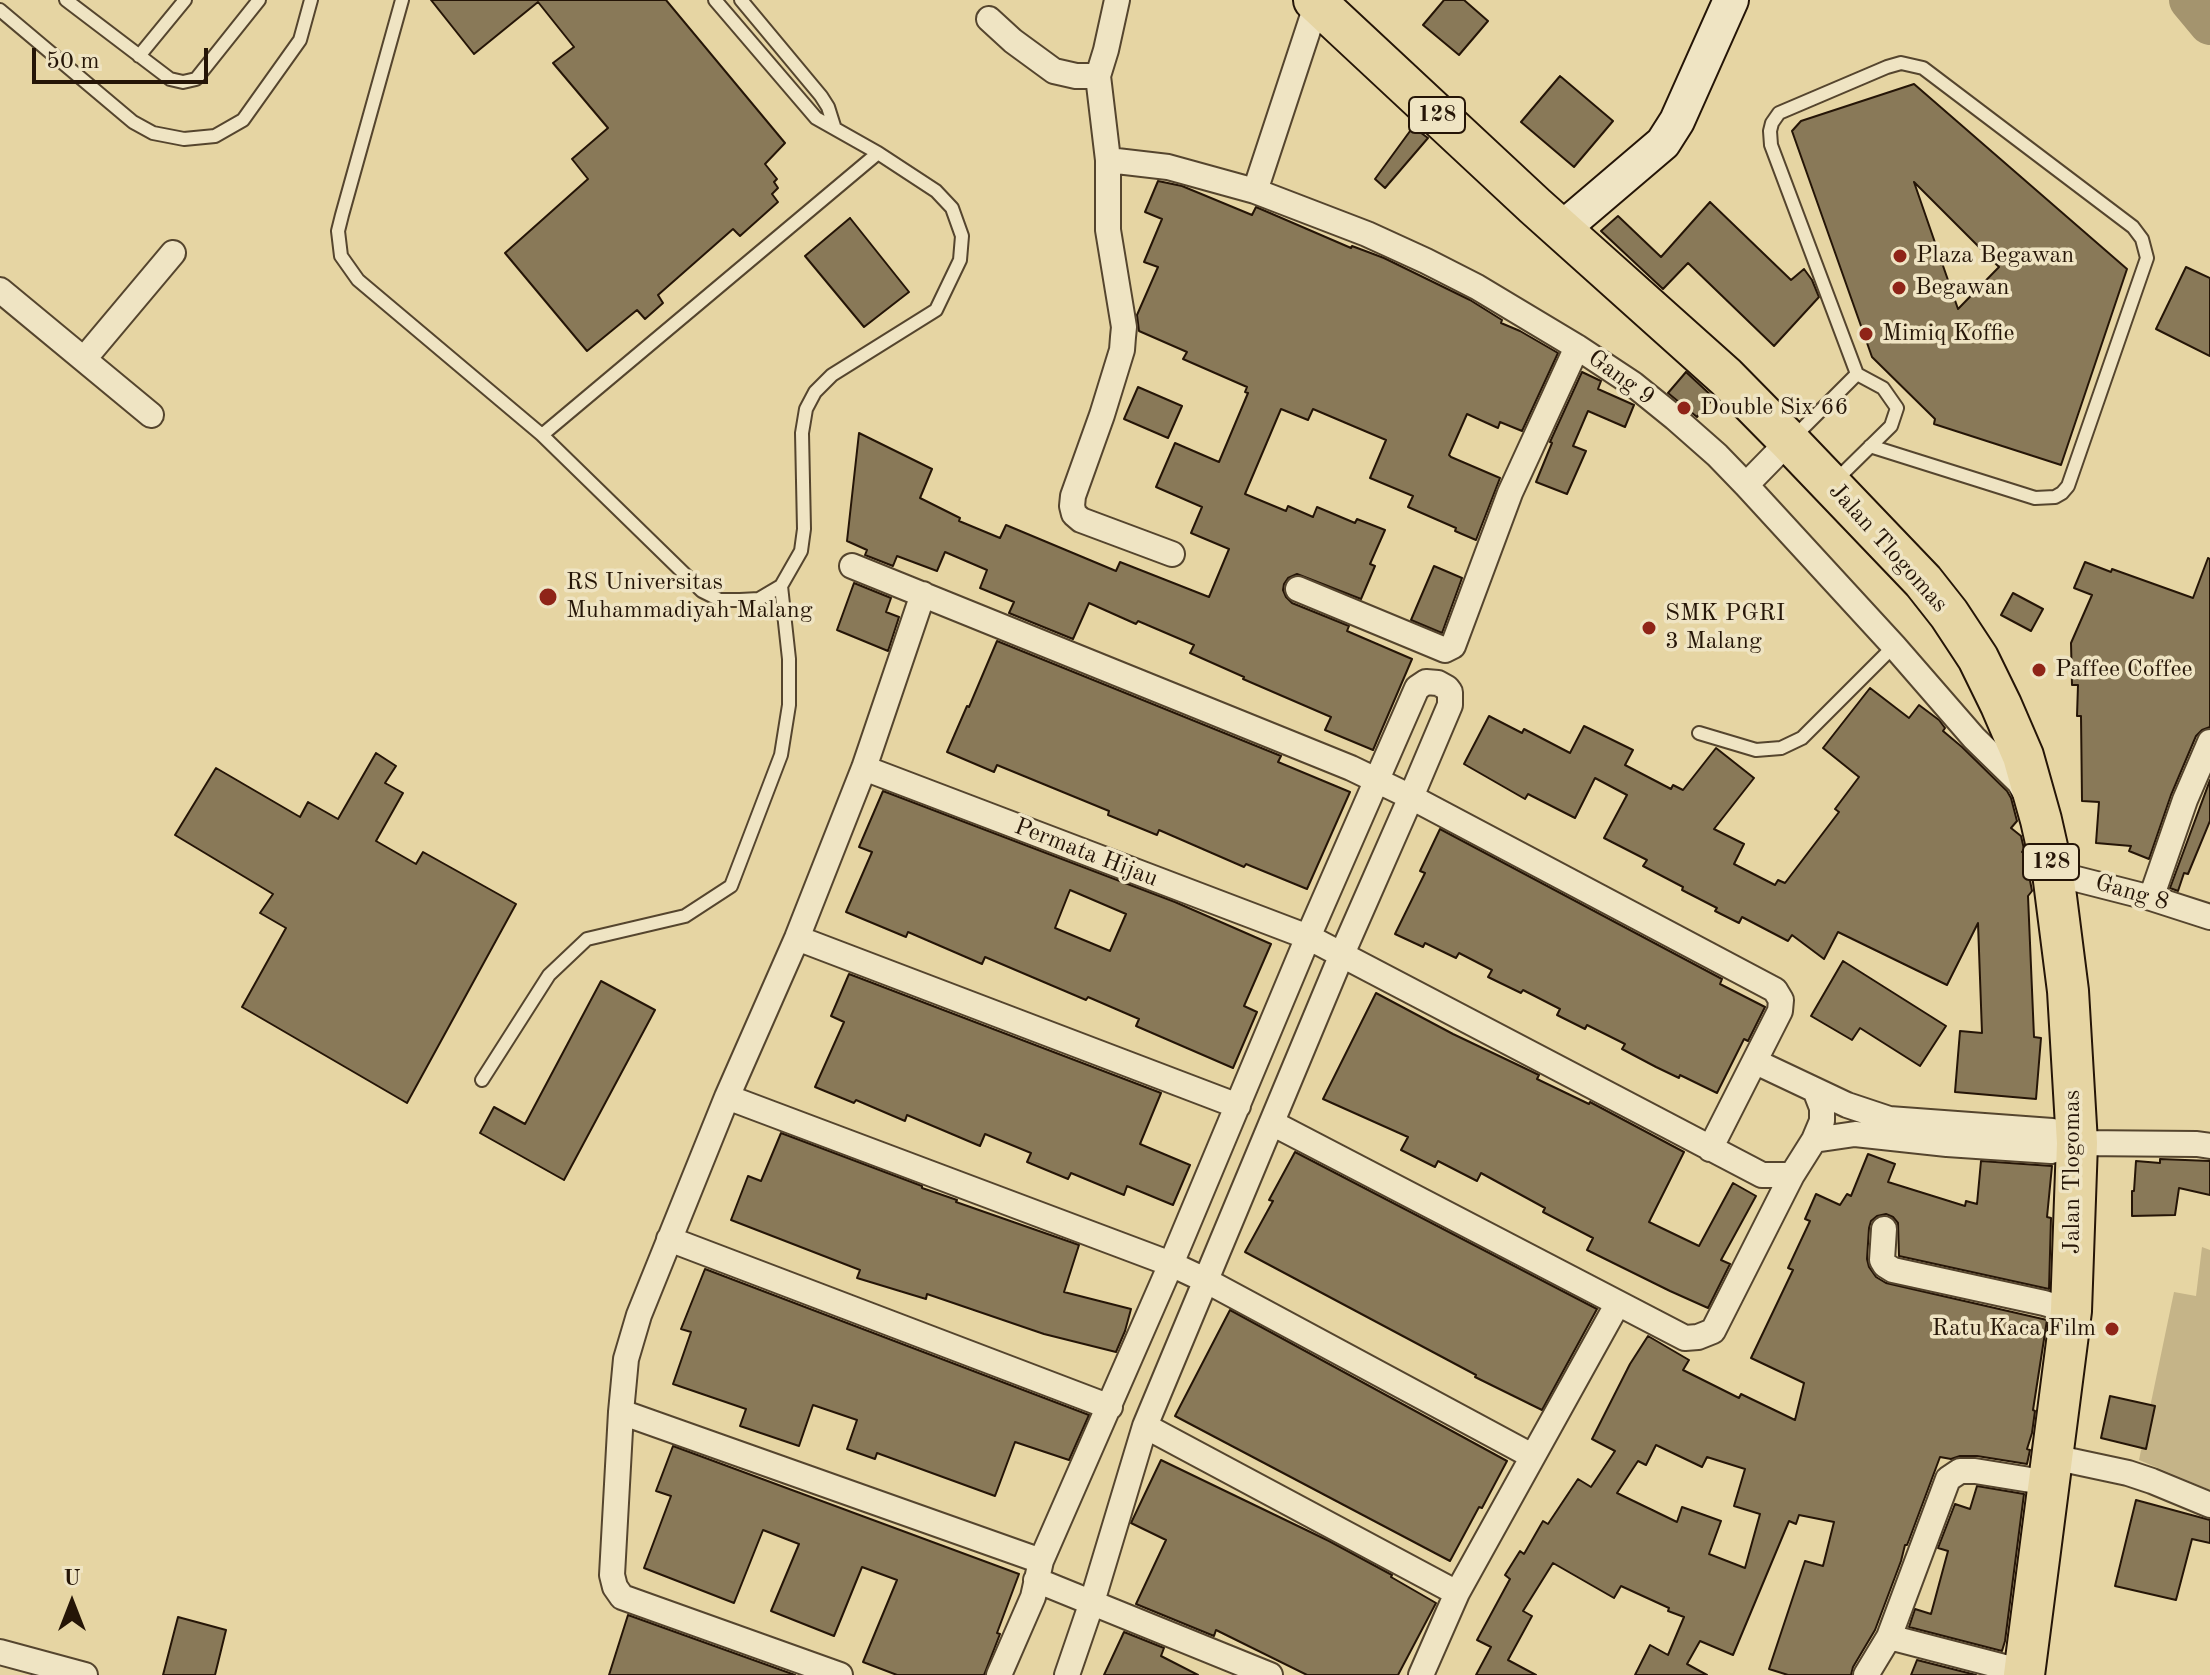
<!DOCTYPE html>
<html>
<head>
<meta charset="utf-8">
<style>
  body { margin:0 }
  #map { position:relative; width:2210px; height:1675px; overflow:hidden; background:#e6d5a3; font-family:"Old Standard TT",serif }
  canvas { display:block }
  .north { position:absolute; left:32px; top:1563px; width:80px; height:80px; -webkit-text-stroke:6px #efe4c3; paint-order:stroke; rotate:0deg; font-size:22px; font-weight:700; line-height:32px; text-align:center; color:#251507 }
  .north::after { content:''; display:block; margin:auto; width:28px; height:36px; background:#251507; clip-path:polygon(50% 0,100% 100%,50% 72%,0 100%) }
  .scale { position:absolute; left:32px; top:48px; width:176px; height:36px; box-sizing:border-box; border:4px solid #251507; border-top:0; padding-left:10px; font-size:24px; line-height:28px; white-space:nowrap; color:#251507; -webkit-text-stroke:6px #efe4c3; paint-order:stroke }
</style>
</head>
<body>
<div id="map">
<canvas width="2210" height="1675"></canvas>
<div class="north">U</div>
<div class="scale">50 m</div>
</div>
<script>
const g = document.querySelector('canvas').getContext('2d');
g.lineJoin = 'round';
function paint(path, color) { g.fillStyle = color; g.fill(path, 'evenodd'); }
const toPath = rows => new Path2D(rows.map(r => 'M' + r).join(''));
function stroke(path, color, width, dash) { g.strokeStyle = color; g.lineWidth = width; g.lineCap = dash ? 'butt' : 'round'; g.setLineDash(dash || []); g.stroke(path); }
function label(font, color, halo, rows, align = 'center') {
  g.font = font + ' "Old Standard TT",serif'; g.lineWidth = 7; g.setLineDash([]); g.textBaseline = 'middle'; g.strokeStyle = halo; g.fillStyle = color; for (const [text, x, y, turn = 0] of rows) {
    g.save(); g.translate(x, y); g.rotate((+turn || 0) * Math.PI / 180); g.textAlign = isNaN(turn) ? turn : align; if (halo) g.strokeText(text, 0, 0); g.fillText(text, 0, 0); g.restore();
  }
}
paint(toPath([
  [2202,1247,2210,1250,2210,1490,2139,1460,2174,1292,2196,1296]
]), '#c5b488');
stroke(toPath([
  [2190,0,2210,24]
]), '#a4946e', 42);
const building = toPath([
  [431,0,666,0,785,143,765,164,777,179,774,182,778,188,772,194,778,202,740,236,733,229,658,295,663,303,645,319,637,310,587,351,505,253,588,179,572,159,608,128,553,63,574,47,538,2,474,54,431,0],
  [1444,0,1464,0,1488,21,1459,55,1423,25,1444,0],
  [1560,76,1613,121,1574,167,1521,122,1560,76],
  [1914,84,2127,269,2061,465,1934,424,1935,419,1872,357,1792,131,1801,121,1914,84],
  [1914,182,1999,267,1958,309,1914,182],
  [1413,127,1428,138,1385,188,1375,179,1413,127],
  [1158,181,1182,186,1252,215,1256,207,1351,248,1352,246,1384,258,1470,300,1502,320,1501,323,1520,331,1558,353,1522,431,1500,422,1498,428,1467,414,1449,455,1451,457,1500,478,1476,540,1455,531,1456,528,1408,507,1413,496,1370,478,1386,440,1313,409,1308,420,1281,409,1245,494,1286,511,1288,506,1313,517,1317,507,1355,523,1357,519,1385,530,1370,564,1375,566,1361,599,1297,574,1288,578,1284,584,1283,590,1286,597,1292,603,1349,626,1347,631,1412,659,1373,750,1325,730,1331,717,1243,679,1244,677,1190,653,1194,645,1138,621,1136,624,1089,603,1073,639,1009,613,1014,602,980,588,987,570,945,552,937,571,897,556,893,566,865,555,867,550,847,541,859,433,932,469,920,498,960,518,959,521,1000,538,1006,525,1116,571,1120,562,1209,597,1229,549,1191,533,1202,507,1156,487,1175,443,1219,462,1248,393,1245,392,1247,387,1183,359,1187,352,1139,331,1137,315,1158,267,1144,262,1162,219,1145,212,1158,181],
  [1710,202,1791,280,1804,269,1812,280,1819,297,1774,346,1688,263,1663,289,1601,231,1618,216,1661,257,1710,202],
  [850,218,909,292,864,327,805,256,850,218],
  [2186,267,2210,278,2210,356,2156,329,2186,267],
  [1582,372,1601,381,1598,389,1634,405,1625,427,1588,411,1573,446,1586,451,1567,494,1536,482,1552,443,1550,442,1582,372],
  [1686,372,1714,398,1697,417,1668,393,1686,372],
  [1138,387,1182,406,1168,438,1124,419,1138,387],
  [2208,558,2210,559,2210,727,2202,730,2196,736,2171,795,2149,859,2129,851,2131,846,2096,843,2099,802,2082,801,2081,716,2077,716,2078,685,2072,685,2071,643,2092,595,2074,588,2085,562,2111,572,2112,569,2193,598,2208,558],
  [1434,566,1462,578,1442,633,1411,620,1434,566],
  [854,583,891,598,886,612,899,617,888,651,837,630,854,583],
  [2013,593,2043,609,2031,631,2001,615,2013,593],
  [997,641,1281,756,1278,762,1350,792,1307,889,1246,864,1244,867,1159,830,1157,835,1108,815,1109,811,997,765,994,772,947,752,967,706,969,707,997,641],
  [1870,688,1909,718,1919,705,1939,720,1945,728,1943,731,1962,747,2007,791,2011,798,2017,821,2011,828,2021,836,2024,849,2022,852,2025,854,2032,891,2028,896,2034,1037,2041,1038,2036,1099,1955,1092,1960,1031,1982,1033,1978,923,1947,985,1838,932,1824,959,1792,935,1788,941,1742,917,1739,923,1715,911,1717,908,1682,890,1683,887,1643,866,1647,860,1604,838,1627,795,1595,778,1575,818,1528,794,1525,799,1464,764,1489,716,1522,733,1524,729,1570,753,1584,726,1633,750,1625,765,1671,789,1673,785,1683,790,1716,748,1754,778,1714,829,1744,844,1734,864,1775,885,1778,880,1785,883,1839,812,1835,809,1859,777,1823,748,1870,688],
  [376,753,396,766,385,783,403,793,376,841,416,864,423,852,516,904,407,1103,242,1007,286,928,260,913,273,894,175,835,216,768,300,817,308,802,338,819,376,753],
  [2210,780,2210,821,2188,874,2184,873,2178,891,2170,888,2210,780],
  [883,791,1175,902,1271,944,1244,1006,1257,1012,1233,1068,1136,1026,1139,1019,1088,997,1086,1000,985,957,982,964,908,932,906,937,846,912,872,852,859,847,883,791],
  [1070,890,1126,914,1110,951,1055,928,1070,890],
  [1440,829,1722,979,1720,984,1765,1007,1748,1041,1744,1039,1717,1093,1680,1075,1679,1078,1656,1067,1622,1049,1625,1044,1587,1025,1585,1029,1557,1015,1560,1009,1523,990,1521,993,1488,977,1492,970,1459,953,1456,958,1425,943,1423,947,1395,934,1425,873,1420,871,1440,829],
  [1843,961,1946,1026,1920,1066,1860,1028,1852,1040,1811,1016,1843,961],
  [849,974,1161,1093,1140,1144,1190,1165,1173,1205,1127,1186,1124,1195,1071,1173,1068,1179,1027,1162,1031,1153,985,1134,980,1146,907,1115,905,1121,856,1100,854,1103,815,1087,844,1022,831,1016,849,974],
  [601,981,655,1010,564,1180,480,1133,494,1107,525,1124,601,981],
  [1376,993,1453,1034,1539,1075,1537,1079,1589,1104,1590,1102,1684,1152,1649,1222,1699,1246,1733,1183,1756,1196,1721,1260,1730,1264,1708,1308,1670,1291,1587,1250,1593,1238,1543,1212,1545,1208,1481,1173,1477,1181,1438,1161,1435,1167,1401,1150,1408,1137,1323,1099,1376,993],
  [781,1133,922,1186,922,1188,957,1200,956,1202,1079,1245,1064,1292,1131,1309,1125,1331,1116,1352,1044,1334,927,1294,926,1299,857,1278,860,1270,731,1220,748,1176,761,1181,781,1133],
  [1295,1152,1597,1309,1542,1410,1475,1377,1476,1375,1245,1252,1273,1201,1269,1200,1295,1152],
  [1868,1154,1895,1164,1888,1182,1965,1206,1966,1201,1977,1204,1981,1161,2052,1166,2047,1217,2051,1218,2049,1289,1899,1256,1898,1223,1893,1217,1886,1214,1877,1216,1871,1221,1869,1228,1867,1259,1869,1267,1876,1277,1886,1283,2047,1320,2033,1410,2035,1411,2032,1433,2027,1449,2030,1450,2027,1464,1977,1456,1960,1456,1951,1459,1940,1457,1909,1540,1907,1545,1905,1545,1901,1561,1875,1630,1853,1667,1851,1675,1788,1675,1769,1669,1805,1561,1823,1566,1834,1522,1799,1515,1796,1524,1789,1521,1733,1655,1700,1641,1687,1664,1707,1675,1635,1675,1650,1645,1668,1655,1684,1617,1668,1611,1669,1608,1621,1586,1614,1598,1553,1563,1523,1611,1532,1616,1508,1660,1536,1675,1476,1675,1491,1647,1477,1640,1510,1579,1505,1575,1520,1551,1524,1554,1543,1521,1548,1524,1578,1479,1591,1487,1615,1451,1592,1439,1630,1364,1648,1336,1689,1360,1683,1370,1739,1398,1741,1394,1795,1420,1804,1383,1751,1358,1793,1270,1788,1268,1810,1221,1805,1219,1816,1194,1840,1205,1847,1194,1851,1196,1868,1154],
  [1656,1445,1702,1467,1707,1457,1745,1469,1734,1506,1760,1514,1745,1568,1709,1554,1721,1521,1682,1507,1677,1522,1617,1493,1638,1461,1646,1465,1656,1445],
  [2160,1159,2210,1161,2210,1195,2179,1188,2175,1215,2132,1216,2132,1191,2134,1191,2136,1161,2160,1163,2160,1159],
  [705,1269,1089,1415,1069,1460,1015,1442,995,1496,877,1453,875,1459,847,1449,857,1420,813,1405,799,1446,740,1426,746,1409,673,1384,691,1332,681,1329,705,1269],
  [1230,1310,1507,1461,1482,1508,1479,1507,1450,1561,1175,1416,1230,1310],
  [2110,1396,2155,1406,2146,1449,2101,1438,2110,1396],
  [673,1446,1019,1574,997,1633,1000,1634,984,1675,897,1675,863,1662,897,1580,862,1567,834,1636,771,1611,799,1544,763,1530,734,1603,644,1568,671,1496,656,1491,673,1446],
  [1161,1460,1329,1541,1392,1575,1391,1577,1436,1603,1398,1675,1307,1675,1216,1630,1214,1636,1136,1604,1166,1540,1131,1523,1161,1460],
  [1977,1486,2024,1494,2005,1641,2002,1651,1909,1627,1915,1609,1931,1614,1948,1551,1938,1548,1955,1504,1970,1509,1977,1486],
  [2136,1500,2210,1520,2210,1543,2192,1539,2176,1600,2115,1586,2136,1500],
  [628,1615,795,1675,609,1675,628,1615],
  [178,1617,226,1630,215,1675,163,1675,178,1617],
  [1124,1632,1164,1648,1161,1656,1198,1675,1104,1675,1124,1632],
  [1917,1660,1976,1675,1911,1675,1917,1660]
]);
paint(building, '#897958');
stroke(building, '#251507', 2);
const lane = toPath([
  [66,0,170,79,183,82,196,79,259,0],
  [402,0,342,215,338,231,341,256,358,280,542,435,702,591,720,600,740,600,759,599,781,586,801,551,804,529,802,433,806,409,815,392,832,375,936,310,960,260,962,236,952,208,936,191,878,153,816,118,715,0],
  [741,0,821,96,828,107,834,126],
  [0,10,133,122,153,133,184,139,215,136,243,120,300,40,311,0],
  [139,56,185,0],
  [542,435,878,153],
  [1794,437,1857,374],
  [1834,482,1891,426,1897,408,1883,388,1857,374,1771,145,1770,131,1772,123,1779,113,1887,67,1901,63,1923,68,2133,227,2142,239,2147,258,2068,486,2062,493,2055,497,2035,498,1870,446],
  [1699,733,1756,750,1781,748,1802,738,1894,646],
  [482,1080,549,975,587,939,685,916,731,886,781,755,789,705,789,659,781,586]
]);
const street = toPath([
  [1117,0,1106,50,1098,76,1108,160,1108,230,1124,327,1123,337,1122,350,1102,415,1073,496,1072,506,1074,514,1081,520,1172,554],
  [989,19,1013,41,1054,71,1076,76,1098,76],
  [1108,160,1168,167,1255,191,1367,234,1426,261,1477,287,1577,347,1633,384,1675,418,1717,455,1746,485,1894,646,1974,738,2019,782,2026,794],
  [1255,191,1317,3],
  [0,290,151,415],
  [84,359,173,253],
  [1746,485,1789,441],
  [852,566,1351,768,1411,797,1775,990,1781,1000,1780,1011,1710,1149],
  [1298,589,1445,650,1453,646,1510,493,1577,347],
  [864,768,1308,937,1762,1175,1792,1175,1814,1140,1822,1121,1822,1108,1815,1090],
  [2053,873,2151,898,2210,917],
  [2151,898,2185,800,2210,742],
  [797,938,1238,1106],
  [1756,1062,1847,1105,1889,1119,2052,1131,2077,1143],
  [727,1097,1171,1264,1205,1280,1532,1456],
  [1272,1123,1685,1338,1698,1337,1713,1331,1792,1175],
  [1814,1140,1855,1134,1947,1144,2051,1151,2077,1143,2197,1144,2210,1146],
  [1884,1229,1882,1260,1885,1265,1893,1270,2044,1303,2071,1311],
  [669,1239,1110,1407],
  [621,1412,1041,1561],
  [1145,1426,1457,1593],
  [2053,1457,2128,1473,2152,1481,2210,1505],
  [1036,1580,1270,1675],
  [1889,1637,2024,1672],
  [0,1652,85,1675],
  [840,1675,622,1597,615,1587,612,1575,621,1412,626,1359,639,1315,727,1097,797,938,864,768,923,594],
  [999,1675,1033,1597,1041,1561,1171,1264,1308,937,1417,688,1426,682,1438,683,1447,688,1450,692,1450,705,1411,797,1342,954,1145,1426,1092,1602,1067,1675],
  [1421,1675,1457,1593,1618,1303],
  [1866,1675,1889,1637,1948,1479,1960,1471,1975,1471,2049,1483]
]);
const secondary = toPath([
  [1562,229,1663,143,1677,121,1731,0]
]);
const primary = toPath([
  [1314,0,1535,206,1726,377,1789,441,1923,581,1949,614,1978,658,2001,705,2023,756,2041,820,2053,873,2068,991,2077,1143,2071,1311,2024,1675]
]);
stroke(lane, '#55452e', 16);
stroke(street, '#55452e', 28);
stroke(secondary, '#251507', 38);
stroke(primary, '#251507', 44);
stroke(lane, '#efe4c3', 12);
stroke(street, '#efe4c3', 24);
stroke(secondary, '#efe4c3', 34);
stroke(primary, '#e6d5a3', 40);
for (const [x, y, r, color] of [
  [1900,256,8,"#8f2418"],
  [1899,288,8,"#8f2418"],
  [1866,334,8,"#8f2418"],
  [1684,408,8,"#8f2418"],
  [548,597,10,"#8f2418"],
  [1649,628,8,"#8f2418"],
  [2039,670,8,"#8f2418"],
  [2112,1329,8,"#8f2418"]
]) { const dot = new Path2D(); dot.arc(x, y, r, 0, 2 * Math.PI); g.fillStyle = color; g.fill(dot); stroke(dot, '#efe4c3', 3); }
for (const [x, y, w] of [
  [1437,115,56],
  [2051,862,56]
]) { const box = new Path2D(); box.roundRect(x - w / 2, y - 18, w, 36, 6); g.fillStyle = '#efe4c3'; g.fill(box); stroke(box, '#251507', 2); }
label('bold 22px', '#251507', null, [
  ["128",1437,115],
  ["128",2051,862]
]);
label('24px', '#251507', '#efe4c3', [
  ["Plaza Begawan",1916,256],
  ["Begawan",1915,288],
  ["Mimiq Koffie",1882,334],
  ["Double Six 66",1700,408],
  ["RS Universitas",566,583],
  ["Muhammadiyah Malang",566,611],
  ["SMK PGRI",1665,614],
  ["3 Malang",1665,642],
  ["Paffee Coffee",2055,670],
  ["Ratu Kaca Film",2096,1329,"right"]
], 'left');
label('24px', '#251507', '#efe4c3', [
  ["Gang 9",1621,378,36],
  ["Jalan Tlogomas",1888,548,48],
  ["Permata Hijau",1086,853,21],
  ["Gang 8",2132,893,16],
  ["Jalan Tlogomas",2073,1172,-90]
]);
</script>
</body>
</html>
